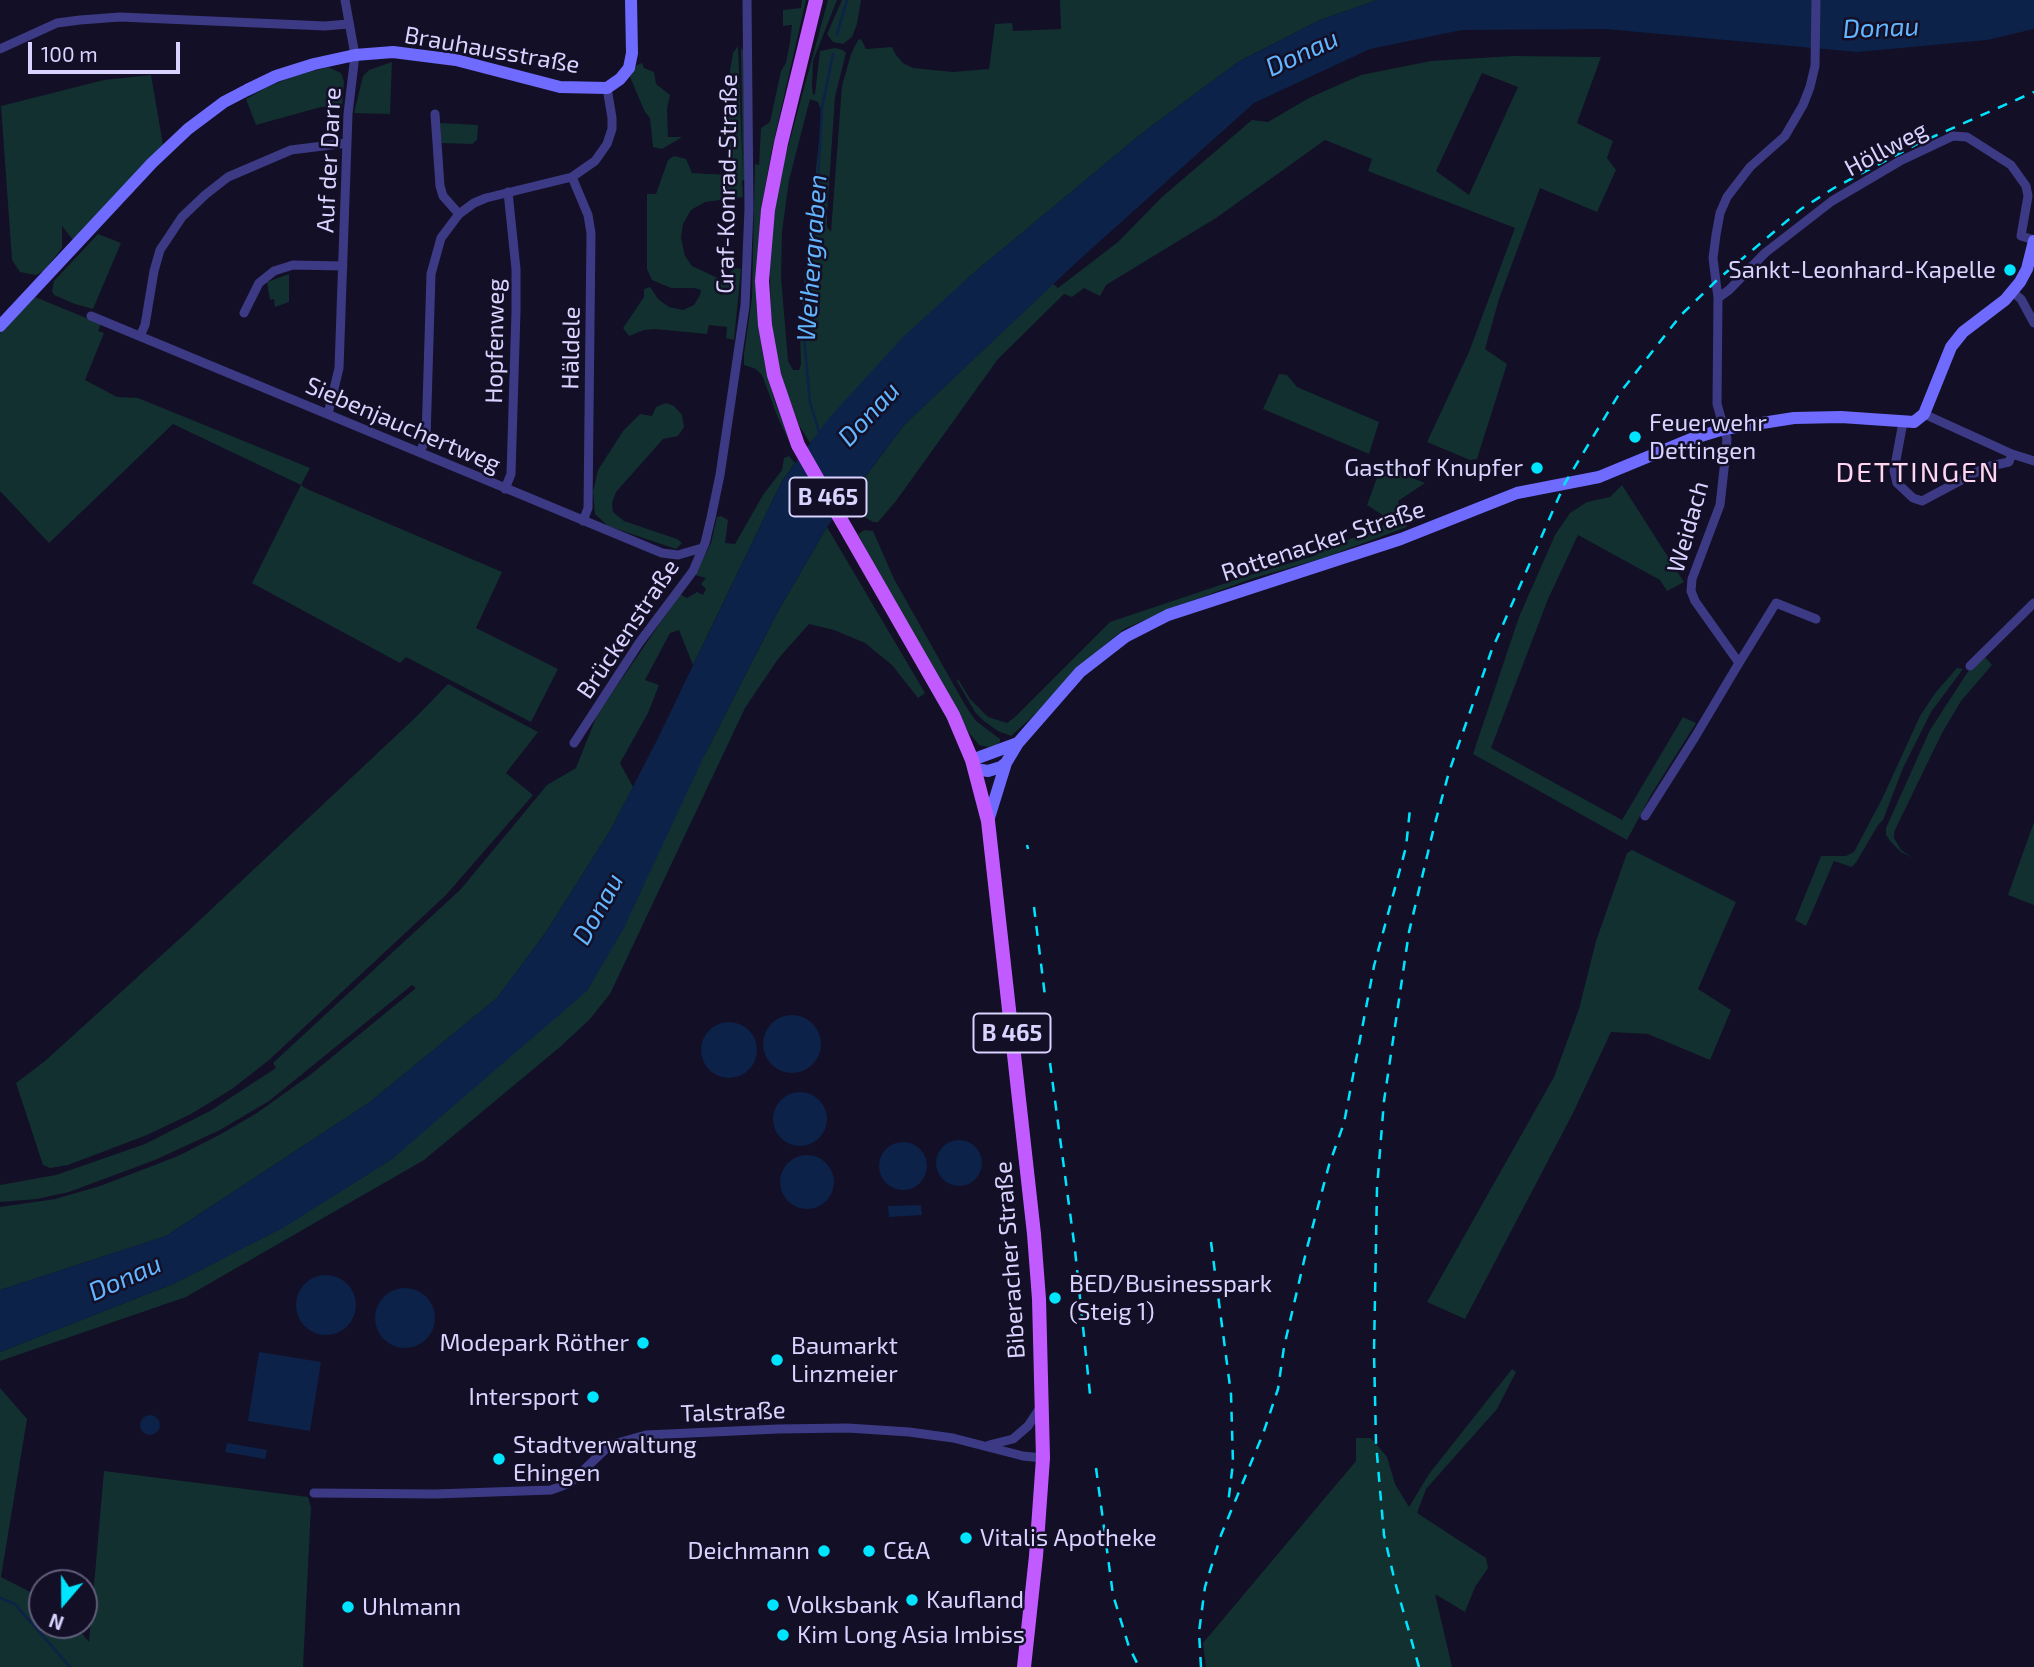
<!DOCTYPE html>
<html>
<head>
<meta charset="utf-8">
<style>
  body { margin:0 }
  #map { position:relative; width:2034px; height:1667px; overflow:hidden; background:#130f26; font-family:"Exo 2",sans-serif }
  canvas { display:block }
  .north { position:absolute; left:28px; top:1569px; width:70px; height:70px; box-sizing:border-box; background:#130f26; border:2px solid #625e7d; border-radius:50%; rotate:200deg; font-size:19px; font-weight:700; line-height:28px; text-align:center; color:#d9d4ff }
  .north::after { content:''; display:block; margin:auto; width:24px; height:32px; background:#00e5ff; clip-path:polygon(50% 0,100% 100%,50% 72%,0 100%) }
  .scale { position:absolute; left:28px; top:42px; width:152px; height:32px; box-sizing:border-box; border:4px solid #d9d4ff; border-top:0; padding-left:9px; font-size:21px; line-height:24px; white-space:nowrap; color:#d9d4ff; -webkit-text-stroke:5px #130f26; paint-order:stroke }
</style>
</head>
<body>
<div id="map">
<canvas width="2034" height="1667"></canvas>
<div class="north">N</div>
<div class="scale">100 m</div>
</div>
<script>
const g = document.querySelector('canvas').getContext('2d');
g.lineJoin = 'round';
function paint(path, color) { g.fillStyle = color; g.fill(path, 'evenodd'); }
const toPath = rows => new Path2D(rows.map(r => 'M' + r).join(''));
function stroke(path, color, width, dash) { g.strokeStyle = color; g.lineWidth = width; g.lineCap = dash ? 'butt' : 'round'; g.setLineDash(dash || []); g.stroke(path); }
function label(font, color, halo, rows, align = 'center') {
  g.font = font + ' "Exo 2",sans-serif'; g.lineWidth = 5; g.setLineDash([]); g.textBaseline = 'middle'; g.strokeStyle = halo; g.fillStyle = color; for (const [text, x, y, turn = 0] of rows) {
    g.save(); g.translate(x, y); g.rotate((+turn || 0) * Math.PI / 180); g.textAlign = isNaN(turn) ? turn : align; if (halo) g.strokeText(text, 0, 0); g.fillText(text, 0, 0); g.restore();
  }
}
paint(toPath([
  [802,0,806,0,772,149,762,204,756,271,756,303,763,356,773,396,792,447,778,418,762,375,756,369,744,365,744,354,752,298,755,164,759,165,761,128,770,122,781,71,786,63,790,42,792,25,783,26,783,10,801,8],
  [828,0,837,0,813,61,812,86,813,95,815,94,820,51,835,48,843,50,846,53,835,97,827,214,827,227,831,232,842,86,851,54,858,40,861,39,866,49,892,47,896,55,903,63,913,68,953,72,989,69,995,24,1012,23,1013,31,1061,29,1060,0,1377,0,1320,20,1238,62,1141,134,970,276,849,397,810,443,799,425,780,374,771,330,770,268,773,224,780,176],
  [810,99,818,102,822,113,804,284,800,336,801,364,799,370,793,370,788,361,781,277,782,232,789,180],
  [842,0,861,0,857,24,852,37,843,44,833,42,827,34],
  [738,46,743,180,741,48,743,50,745,179,742,181,743,197,705,202,691,210,683,224,681,238,685,256,692,266,722,280,735,268,741,269,734,340,726,338,727,327,709,325,707,334,655,329,644,330,629,336,623,328,644,297,644,289,650,287,658,299,669,307,683,310,694,305,700,295,701,290,694,288,671,288,652,280,647,269,647,194,656,194,668,160,674,156,686,159,692,173,729,175,729,125,726,94,733,53],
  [1513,56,1601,57,1577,123,1613,141,1607,158,1616,170,1597,212,1540,188,1499,299,1485,349,1507,364,1477,459,1470,460,1427,442,1469,352,1515,228,1368,171,1372,159,1325,140,1216,218,1106,285,1100,296,1084,288,1072,297,1064,294,998,359,896,501,878,522,873,522,844,505,905,424,1053,284,1058,288,1118,242,1162,197,1252,120,1268,122,1309,98,1361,75,1431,61],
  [1482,73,1518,87,1469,195,1436,171],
  [392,62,390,114,354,113,363,76,369,70],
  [642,63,644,68,654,72,656,84,670,95,667,109,668,137,682,137,662,149,653,147,650,118,645,112,630,77,637,65],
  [328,67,341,73,344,81,342,107,321,107,256,125,246,99,267,87,295,76],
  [151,75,163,145,73,240,62,226,62,248,44,271,36,275,20,272,12,260,1,106,104,80],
  [440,123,478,125,477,140,472,144,441,143],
  [98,234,121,243,93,309,75,304,54,295,52,291,54,281],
  [289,274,289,302,275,307,274,299,270,300,267,282],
  [35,297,101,324,98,331,104,333,85,380,117,397,138,398,310,468,301,485,307,489,502,572,476,628,558,669,531,722,406,657,400,663,252,583,301,485,173,424,49,543,0,491,0,333],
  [1279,374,1287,375,1297,387,1379,422,1369,454,1263,409],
  [666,403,674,406,682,415,684,427,678,436,663,439,616,492,612,503,613,512,624,521,677,539,682,543,676,549,608,526,595,514,593,492,598,470,623,431,640,414,652,416,656,407],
  [789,456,795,463,782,481,693,665,679,630,670,633,645,680,659,685,648,713,620,763,633,787,611,829,546,932,497,998,370,1102,166,1236,0,1290,0,1207,55,1199,100,1186,178,1156,221,1134,257,1113,310,1075,416,988,412,985,269,1101,220,1130,155,1160,69,1192,37,1199,0,1202,0,1185,56,1175,145,1144,210,1111,276,1068,273,1063,461,889,547,785,576,768,597,715,680,594,687,598,697,592,703,595,706,589,701,584,706,578,695,575,711,543,717,517,721,516,728,520,725,543,735,544,763,495,782,470,784,458],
  [1383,461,1403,474,1425,483,1398,501,1407,527,1323,558,1251,579,1172,608,1124,629,1083,663,1030,719,1011,736,998,731,984,721,975,712,957,681,958,679,970,699,988,717,1007,723,1015,717,1110,622,1250,575,1314,556,1326,549,1384,525,1387,518,1367,505],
  [1622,485,1684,582,1667,591,1660,580,1578,535,1548,599,1491,748,1622,820,1683,717,1696,723,1651,795,1627,840,1473,754,1519,617,1555,535,1570,513,1587,502,1610,497],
  [827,527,925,693,918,698,892,665,865,643,834,630,809,624,778,659,745,708,610,994,590,1019,560,1047,424,1160,186,1297,0,1361,0,1352,173,1284,282,1228,392,1159,705,754,777,613],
  [865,530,873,531,894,579,965,705,976,721,1000,739,1000,742,995,746,988,747,979,745,969,733,882,581,858,534],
  [1985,657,1992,665,1961,701,1942,733,1894,832,1894,838,1901,850,1913,858,1901,852,1891,842,1886,835,1886,828,1930,730,1969,670],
  [1957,668,1963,669,1931,712,1903,768,1883,820,1878,825,1857,861,1852,867,1834,861,1806,926,1795,920,1821,856,1846,856,1854,852,1882,799,1920,716,1936,692],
  [448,684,538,732,506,773,533,795,446,895,269,1060,232,1089,191,1114,147,1135,68,1165,50,1168,43,1165,16,1083,45,1061,186,933,416,717],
  [2034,822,2034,905,2008,895],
  [1632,850,1736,902,1698,989,1731,1010,1710,1060,1648,1034,1611,1032,1572,1115,1465,1319,1427,1302,1554,1077,1579,1009,1596,941,1627,853],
  [1512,1369,1516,1372,1497,1409,1426,1489,1417,1513,1486,1558,1488,1568,1475,1587,1465,1612,1435,1594,1452,1667,1206,1667,1203,1643,1356,1461,1356,1438,1371,1438,1387,1457,1395,1484,1409,1507,1429,1474],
  [0,1388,27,1419,1,1577,42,1598,42,1625,75,1625,89,1642,104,1471,308,1497,311,1507,303,1667,0,1667]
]), '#12302f');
paint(toPath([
  [1377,0,2034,0,2034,29,1987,40,1857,52,1605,29,1462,30,1370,49,1254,103,1079,260,905,424,827,527,777,613,705,754,624,928,587,991,392,1159,283,1228,173,1284,0,1352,0,1290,166,1236,370,1102,497,998,546,932,611,829,658,738,782,481,829,418,903,337,970,276,1141,134,1238,62,1320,20],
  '763 1044a29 29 0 1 1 58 0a29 29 0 1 1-58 0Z',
  '701 1050a28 28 0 1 1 56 0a28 28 0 1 1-56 0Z',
  '773 1119a27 27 0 1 1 54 0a27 27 0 1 1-54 0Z',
  '936 1163a23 23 0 1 1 46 0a23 23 0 1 1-46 0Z',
  '879 1166a24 24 0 1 1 48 0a24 24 0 1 1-48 0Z',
  '780 1182a27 27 0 1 1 54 0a27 27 0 1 1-54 0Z',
  [921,1205,922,1215,889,1217,888,1206],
  '296 1305a30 30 0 1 1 60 0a30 30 0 1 1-60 0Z',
  '375 1318a30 30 0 1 1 60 0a30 30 0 1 1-60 0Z',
  [259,1352,321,1362,310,1431,248,1421],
  '140 1425a10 10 0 1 1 20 0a10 10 0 1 1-20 0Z',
  [227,1443,267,1450,265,1459,225,1452]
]), '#0c2248');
stroke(toPath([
  [837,34,847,0],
  [819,432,810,402,803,327,815,230,822,108,833,54],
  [0,1598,15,1604,70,1667]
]), '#0c2248', 2.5);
stroke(toPath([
  [0,49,57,23,80,20,120,17,325,26,348,24],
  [435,114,440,186,443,196,459,214],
  [572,177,588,215,591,233,588,508,583,521],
  [2012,292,2021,299,2034,323],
  [1718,298,1729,290,1765,253,1832,201,1900,161,1953,136,1967,137,2011,165,2026,186,2028,196,2021,236,2034,240],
  [244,313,259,283,274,271,293,265,343,266],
  [91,316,662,553,678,555,702,548],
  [140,336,145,325,154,271,160,250,182,217,205,195,228,177,291,150,347,143],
  [328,414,339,368,348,114,355,55,345,0],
  [1924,414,2012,454,2034,461],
  [1903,422,1894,471,1897,483,1913,498,1922,501,1986,467,2009,462,2012,454],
  [420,452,426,438,431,274,441,238,459,214,474,203,486,198,572,177,595,161,607,144,612,129,612,118,607,88],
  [505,489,511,474,516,311,516,269,508,192],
  [1739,663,1776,603,1816,619],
  [1970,666,2034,603],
  [574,743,639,643,693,571,705,543,711,518,720,475,745,306,749,208,747,0],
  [1645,816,1695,737,1739,663,1695,601,1691,591,1692,579,1720,505,1726,451,1727,439,1717,404,1718,298,1713,258,1716,235,1720,213,1727,197,1750,167,1785,136,1803,105,1810,87,1815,66,1816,0],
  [989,1445,1013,1439,1028,1426,1040,1408],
  [314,1493,435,1494,551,1490,570,1483,610,1445,646,1435,778,1429,848,1428,909,1432,953,1438,1023,1456,1043,1458]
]), '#3d3a85', 9);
stroke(toPath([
  [0,326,152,163,188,129,224,102,247,90,276,76,314,64,355,55,393,52,456,60,560,87,607,88,620,79,629,68,632,53,631,0],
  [972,760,1018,743],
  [975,769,988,771,1001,767,1006,763,1018,743,1080,672,1125,637,1168,615,1401,539,1517,493,1599,477,1691,439,1724,429,1794,418,1841,417,1914,422,1924,414,1951,347,1963,332,2005,300,2020,282,2027,269,2034,241],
  [988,821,1006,763]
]), '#6f6bff', 12);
stroke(toPath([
  [816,0,781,143,768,210,762,281,765,325,774,375,798,445,953,715,972,760,988,821,1034,1234,1039,1299,1043,1458,1036,1556,1024,1667]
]), '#c25bff', 14);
stroke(toPath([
  [1027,845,1028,849],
  [1034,907,1045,996],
  [1050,1063,1075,1250,1090,1394],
  [1211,1242,1231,1394,1233,1463,1228,1504],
  [1096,1468,1113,1595,1129,1647,1139,1667],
  [1201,1667,1199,1632,1205,1587,1221,1535,1263,1434,1278,1389,1284,1347,1307,1248,1329,1165,1344,1123,1374,966,1406,847,1410,809],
  [1419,1667,1395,1582,1384,1535,1381,1501,1376,1443,1374,1352,1377,1188,1384,1101,1409,932,1434,827,1449,772,1491,652,1565,483,1619,394,1681,315,1716,281,1801,209,1834,188,1919,143,2034,92]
]), '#00e5ff', 2.5, [10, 9]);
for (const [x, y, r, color] of [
  [2010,270,7,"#00e5ff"],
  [1635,437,7,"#00e5ff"],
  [1537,468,7,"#00e5ff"],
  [1055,1298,7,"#00e5ff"],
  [643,1343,7,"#00e5ff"],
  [777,1360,7,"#00e5ff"],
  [593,1397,7,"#00e5ff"],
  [499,1459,7,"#00e5ff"],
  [966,1538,7,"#00e5ff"],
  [824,1551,7,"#00e5ff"],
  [869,1551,7,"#00e5ff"],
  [912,1600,7,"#00e5ff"],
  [773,1605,7,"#00e5ff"],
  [348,1607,7,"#00e5ff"],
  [783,1635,7,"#00e5ff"]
]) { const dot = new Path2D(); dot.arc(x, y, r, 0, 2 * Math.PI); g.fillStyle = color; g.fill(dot); stroke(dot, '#130f26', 2.5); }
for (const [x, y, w] of [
  [828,497,77],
  [1012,1033,77]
]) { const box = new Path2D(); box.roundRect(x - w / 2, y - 19.5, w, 39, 5); g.fillStyle = '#130f26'; g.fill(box); stroke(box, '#d9d4ff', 2); }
label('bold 23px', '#d9d4ff', null, [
  ["B 465",828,497],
  ["B 465",1012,1033]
]);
label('24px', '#d9d4ff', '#130f26', [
  ["Brauhausstraße",492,50,10],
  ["Höllweg",1886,149,-28],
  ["Auf der Darre",329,160,-87],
  ["Graf-Konrad-Straße",727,184,-89],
  ["Hopfenweg",495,341,-89],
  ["Häldele",571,348,-89],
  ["Siebenjauchertweg",403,425,23],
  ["Weidach",1688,527,-74],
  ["Rottenacker Straße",1323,541,-18],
  ["Brückenstraße",628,629,-56],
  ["Biberacher Straße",1010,1260,-94],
  ["Talstraße",733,1412,-2]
]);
label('24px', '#d9d4ff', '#130f26', [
  ["Sankt-Leonhard-Kapelle",1996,270,"right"],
  ["Feuerwehr",1649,423],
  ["Dettingen",1649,451],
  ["Gasthof Knupfer",1523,468,"right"],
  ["BED/Businesspark",1069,1284],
  ["(Steig 1)",1069,1312],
  ["Modepark Röther",629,1343,"right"],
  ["Baumarkt",791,1346],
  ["Linzmeier",791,1374],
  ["Intersport",579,1397,"right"],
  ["Stadtverwaltung",513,1445],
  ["Ehingen",513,1473],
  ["Vitalis Apotheke",980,1538],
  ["Deichmann",810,1551,"right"],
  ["C&A",883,1551],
  ["Kaufland",926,1600],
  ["Volksbank",787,1605],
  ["Uhlmann",362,1607],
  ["Kim Long Asia Imbiss",797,1635]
], 'left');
label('italic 26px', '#62b6ff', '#130f26', [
  ["Donau",1881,28,-2],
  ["Donau",1302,53,-25],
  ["Weihergraben",812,258,-86],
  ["Donau",869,414,-47],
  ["Donau",598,909,-61],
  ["Donau",125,1278,-24]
]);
g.letterSpacing = '2px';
label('28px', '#ffd6f0', '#130f26', [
  ["DETTINGEN",1918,473]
]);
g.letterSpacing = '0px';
</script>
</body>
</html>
